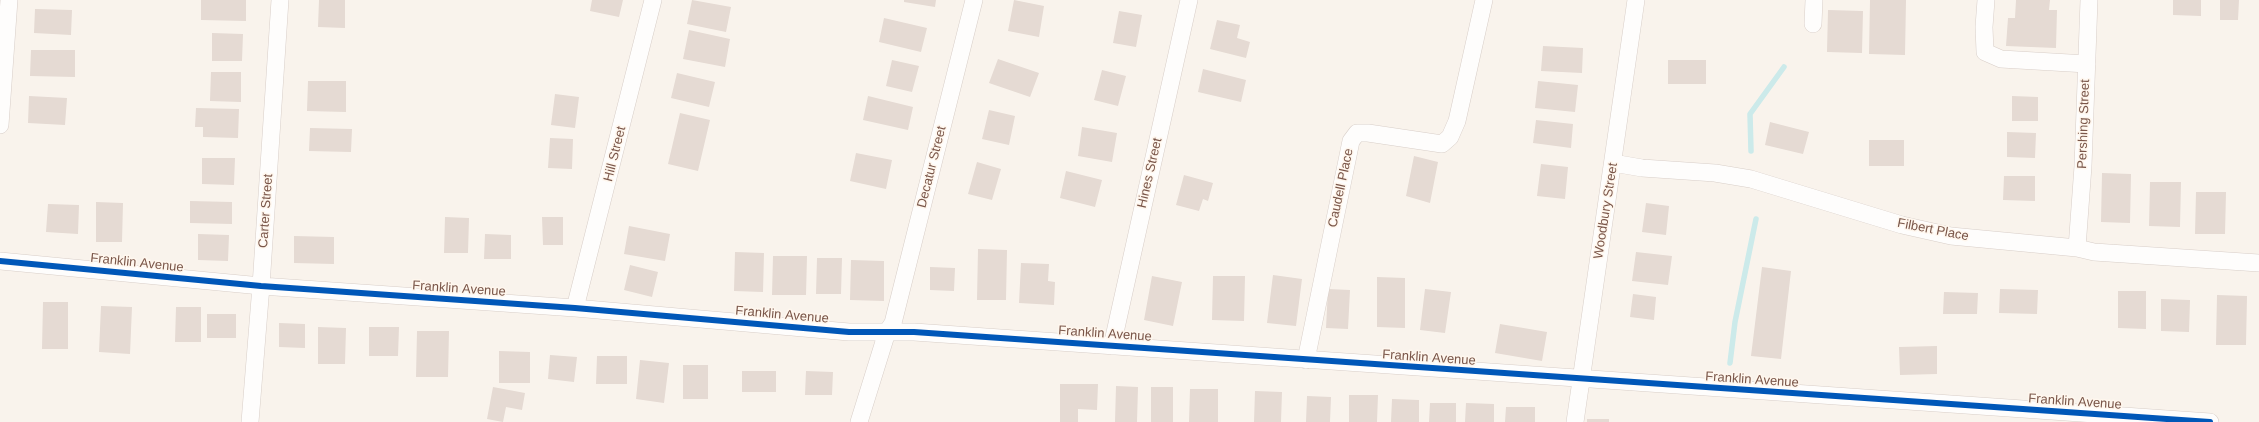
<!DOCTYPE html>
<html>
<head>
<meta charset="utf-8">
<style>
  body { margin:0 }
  canvas { display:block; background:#f9f3ec }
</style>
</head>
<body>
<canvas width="2259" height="422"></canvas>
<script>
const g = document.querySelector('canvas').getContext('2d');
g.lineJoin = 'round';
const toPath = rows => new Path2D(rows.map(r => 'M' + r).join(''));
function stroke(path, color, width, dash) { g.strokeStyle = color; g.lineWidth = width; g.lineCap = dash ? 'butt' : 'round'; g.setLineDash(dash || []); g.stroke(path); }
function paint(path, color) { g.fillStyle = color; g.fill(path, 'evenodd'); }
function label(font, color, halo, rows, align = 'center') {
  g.font = font + ' Helvetica,sans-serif'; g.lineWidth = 3; g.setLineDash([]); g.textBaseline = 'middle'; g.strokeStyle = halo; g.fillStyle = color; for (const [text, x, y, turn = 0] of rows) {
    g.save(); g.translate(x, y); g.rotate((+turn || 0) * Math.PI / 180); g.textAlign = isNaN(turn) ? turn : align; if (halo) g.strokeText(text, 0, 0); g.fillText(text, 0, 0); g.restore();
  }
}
stroke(toPath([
  [1751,151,1750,114,1784,67],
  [1730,363,1735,322,1756,219]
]), '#cceaea', 5.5);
paint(toPath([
  [201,0,246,0,246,21,201,20],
  [319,0,345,0,345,28,318,27],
  [592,0,623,0,619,17,590,11],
  [692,0,731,7,726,32,687,24],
  [904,0,936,0,935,7,904,2],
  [1014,0,1044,6,1039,37,1008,31],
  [1870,0,1906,0,1905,55,1869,54],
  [2016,0,2050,0,2049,10,2057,10,2056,48,2006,46,2008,18,2015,18],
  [2173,0,2201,0,2201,16,2173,15],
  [2220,0,2239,0,2238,20,2220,20],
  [35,9,72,10,71,35,34,33],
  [1828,10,1863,11,1862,53,1827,52],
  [1119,11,1142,15,1136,47,1113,43],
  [884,18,927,28,921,52,879,42],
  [1217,20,1240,25,1237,38,1250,42,1246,58,1210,49],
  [689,30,730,39,725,67,683,59],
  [212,33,243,34,242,61,212,61],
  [1543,46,1583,48,1582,73,1541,71],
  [31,50,75,50,75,77,30,76],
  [998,59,1039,73,1030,97,989,83],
  [892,60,919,66,912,92,886,86],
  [1668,60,1706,60,1706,84,1668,84],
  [1203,69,1246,80,1241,102,1198,92],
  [1102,70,1126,76,1118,106,1094,100],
  [211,72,241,72,241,102,210,101],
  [677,73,715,82,709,107,671,98],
  [308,81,346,81,346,112,307,111],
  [1538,81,1578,85,1575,112,1535,108],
  [555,94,579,97,575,128,551,125],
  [29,96,67,98,65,125,28,123],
  [868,96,913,107,908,130,863,120],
  [2012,96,2038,97,2038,121,2012,121],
  [196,108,239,109,238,138,203,137,203,127,195,127],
  [989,110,1015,116,1009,145,982,139],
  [680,113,710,120,698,171,668,164],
  [1536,120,1573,124,1571,148,1533,143],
  [1770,122,1809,132,1803,154,1765,145],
  [1082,127,1117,133,1112,162,1078,156],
  [310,128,352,129,351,152,309,151],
  [2007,132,2036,133,2035,158,2007,157],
  [550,138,573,139,572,169,548,168],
  [1869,140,1904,140,1904,166,1869,166],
  [856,153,892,160,886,189,850,181],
  [1414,156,1438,162,1430,203,1406,196],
  [202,158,235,158,234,185,202,184],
  [977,162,1001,169,992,200,968,194],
  [1541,164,1568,167,1565,199,1537,196],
  [1066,171,1102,180,1095,207,1060,198],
  [2102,173,2131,174,2130,223,2101,222],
  [1184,175,1213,183,1208,201,1203,199,1199,211,1176,205],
  [2004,176,2035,176,2035,201,2003,200],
  [2150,182,2181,182,2180,227,2149,226],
  [2196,192,2226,192,2225,234,2195,234],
  [190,201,232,202,232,224,190,223],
  [96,202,123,203,122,242,96,242],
  [1646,203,1669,206,1666,235,1642,232],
  [48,204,79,205,78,234,46,232],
  [445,217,469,218,468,253,444,253],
  [542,217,563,217,563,245,543,245],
  [629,226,670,234,665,261,624,254],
  [198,234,229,235,228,261,198,260],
  [485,234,511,235,511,259,484,259],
  [294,236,334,237,334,264,294,263],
  [978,249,1007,250,1006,300,977,300],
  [735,252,764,253,763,292,734,291],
  [1636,252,1672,256,1668,285,1632,281],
  [773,256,807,256,806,295,772,295],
  [817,258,842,258,841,294,816,294],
  [851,260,884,261,884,301,850,300],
  [1021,263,1049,264,1048,281,1055,282,1054,305,1019,303],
  [630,265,658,272,652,297,624,290],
  [930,267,955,268,954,291,930,290],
  [1762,267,1791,271,1781,359,1751,356],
  [1273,275,1302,279,1296,326,1267,323],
  [1152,276,1182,282,1173,326,1144,320],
  [1213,276,1245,276,1244,321,1212,320],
  [1377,277,1405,278,1405,328,1377,327],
  [1328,289,1350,290,1348,329,1326,328],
  [1425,289,1451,292,1445,333,1420,330],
  [2000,289,2038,290,2037,314,1999,313],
  [2118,291,2146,291,2146,329,2118,328],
  [1944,292,1978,293,1977,314,1943,314],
  [1633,294,1656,297,1654,320,1630,317],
  [2217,295,2247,296,2246,345,2216,345],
  [2161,299,2190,300,2189,332,2161,331],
  [43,302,68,302,68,349,42,349],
  [101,306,132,307,130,354,99,352],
  [176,307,201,307,201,342,175,342],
  [207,314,236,314,236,338,207,338],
  [279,323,305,324,305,348,279,347],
  [1500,324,1547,332,1542,361,1495,353],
  [318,327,346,328,345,364,318,364],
  [369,327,399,327,398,356,369,356],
  [417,331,449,331,448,377,416,377],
  [1937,346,1937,374,1900,375,1899,347],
  [499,351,530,352,530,383,499,383],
  [550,355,577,357,574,382,548,379],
  [597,356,627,356,627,384,596,384],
  [640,360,669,363,664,403,636,399],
  [683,365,708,365,708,399,683,399],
  [742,371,776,371,776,392,742,392],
  [806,371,833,372,832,395,805,395],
  [1060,384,1098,384,1097,410,1078,409,1078,422,1060,422],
  [1116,386,1138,387,1137,422,1115,422],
  [493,387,525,393,522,410,506,407,503,422,487,419],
  [1151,387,1173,387,1173,422,1151,422],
  [1190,389,1218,389,1218,422,1189,422],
  [1255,391,1282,392,1281,422,1254,422],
  [1349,395,1378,395,1377,422,1349,422],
  [1307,396,1331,397,1330,422,1306,422],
  [1392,399,1419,400,1419,422,1391,422],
  [1430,403,1456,403,1456,422,1429,422],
  [1466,403,1494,404,1494,422,1465,422],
  [1506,407,1535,407,1535,422,1505,422],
  [1587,419,1609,419,1609,422,1587,422]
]), '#e5dad3');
const minor = toPath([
  [1986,0,1984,27,1985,52,2001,59,2087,64],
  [1813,24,1814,0],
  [0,125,9,0],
  [1613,163,1642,168,1715,173,1751,179,1902,225,1951,236,2077,248,2094,252,2259,263],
  [2077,248,2083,166,2089,0],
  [0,261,261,286,575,308,849,332,914,332,2210,422],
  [575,308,653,0],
  [1112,346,1189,0],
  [1306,360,1351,141,1357,133,1368,133,1442,144,1450,137,1457,121,1484,0],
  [250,422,261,286,280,0],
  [859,422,887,332,893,323,974,0],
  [1575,422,1636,0]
]);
stroke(minor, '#d8cec8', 18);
stroke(minor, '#fefdfc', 17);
stroke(toPath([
  [0,261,261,286,575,308,849,332,914,332,2210,422]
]), '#0057b8', 6);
label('13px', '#7a5649', '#fff7ee', [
  ["Pershing Street",2084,124,-88],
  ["Hill Street",615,154,-76],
  ["Decatur Street",932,167,-76],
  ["Hines Street",1150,173,-77],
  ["Caudell Place",1341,188,-78],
  ["Carter Street",266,211,-86],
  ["Woodbury Street",1606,211,-81],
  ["Filbert Place",1933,230,11],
  ["Franklin Avenue",137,263,6],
  ["Franklin Avenue",459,289,4],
  ["Franklin Avenue",782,315,5],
  ["Franklin Avenue",1105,334,4],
  ["Franklin Avenue",1429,358,4],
  ["Franklin Avenue",1752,380,4],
  ["Franklin Avenue",2075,402,4]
]);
</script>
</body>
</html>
